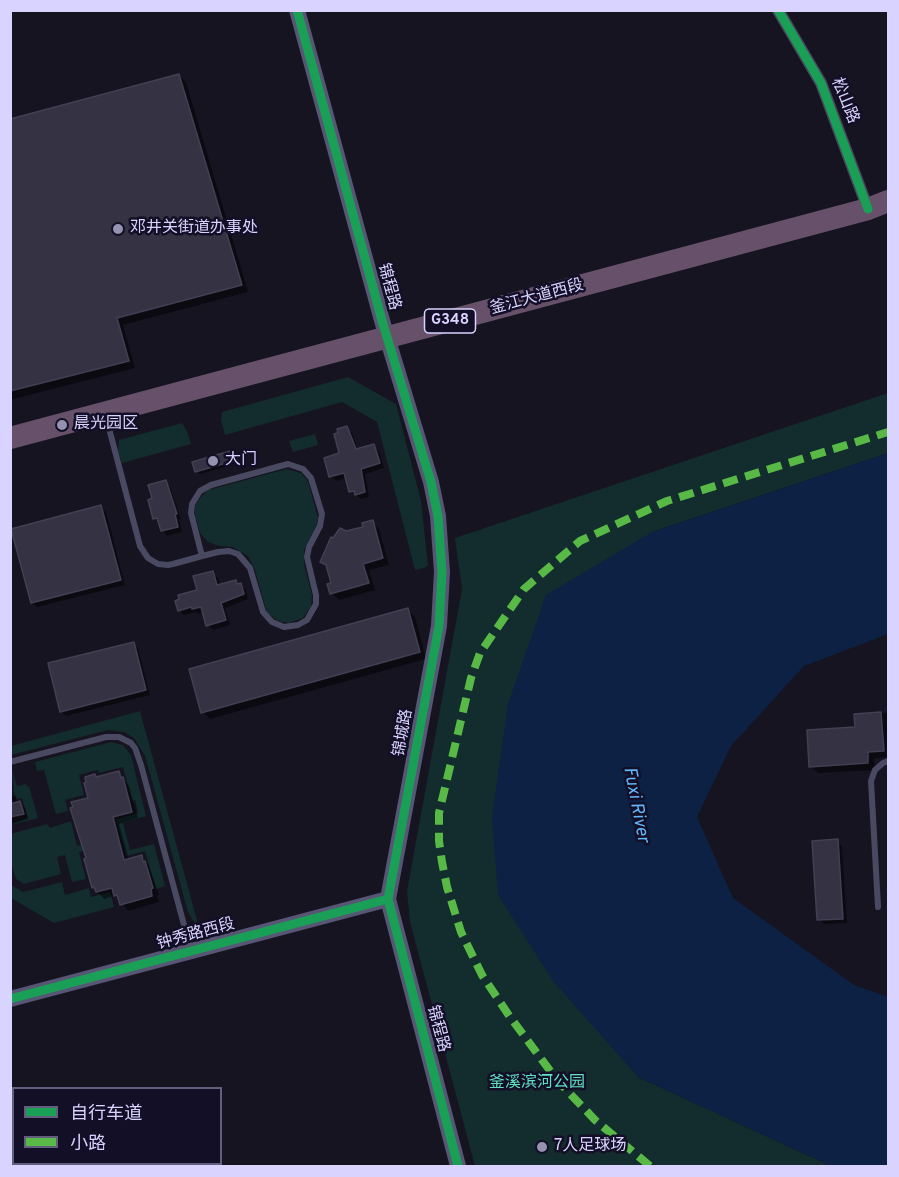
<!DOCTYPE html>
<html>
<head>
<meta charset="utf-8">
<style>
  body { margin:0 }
  #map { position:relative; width:899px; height:1177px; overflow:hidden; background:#161421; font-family:Overpass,"Noto Sans SC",sans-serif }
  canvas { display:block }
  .frame { position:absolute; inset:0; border:12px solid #d9d4ff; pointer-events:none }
  .legend { position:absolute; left:12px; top:1087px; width:210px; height:78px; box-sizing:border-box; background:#130f26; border:2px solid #625e7d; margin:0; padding:8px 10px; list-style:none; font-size:18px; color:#d9d4ff }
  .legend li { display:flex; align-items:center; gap:12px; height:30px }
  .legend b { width:30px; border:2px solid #625e7d }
</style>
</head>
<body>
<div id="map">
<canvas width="899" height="1177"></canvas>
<div class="frame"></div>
<ul class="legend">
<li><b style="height:8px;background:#1a9f57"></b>自行车道</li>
<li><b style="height:8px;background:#58b947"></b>小路</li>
</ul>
</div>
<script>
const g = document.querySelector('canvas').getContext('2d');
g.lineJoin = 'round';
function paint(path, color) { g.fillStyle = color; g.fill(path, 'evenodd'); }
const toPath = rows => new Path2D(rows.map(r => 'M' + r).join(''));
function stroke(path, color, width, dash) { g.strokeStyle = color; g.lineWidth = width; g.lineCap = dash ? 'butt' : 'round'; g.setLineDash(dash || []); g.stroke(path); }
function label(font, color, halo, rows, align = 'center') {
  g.font = font + ' Overpass,"Noto Sans SC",sans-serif'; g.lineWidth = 5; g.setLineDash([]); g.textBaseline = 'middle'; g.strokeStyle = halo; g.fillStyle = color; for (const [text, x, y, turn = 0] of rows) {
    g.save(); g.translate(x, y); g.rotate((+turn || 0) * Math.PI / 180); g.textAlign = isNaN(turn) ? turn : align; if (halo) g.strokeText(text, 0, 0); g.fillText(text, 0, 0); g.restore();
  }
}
paint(toPath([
  [348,377,396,404,421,501,428,565,424,568,415,570,377,422,342,402,225,435,221,420,222,412],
  [888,393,888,453,652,532,638,1077,831,1166,475,1166,410,922,407,891,462,589,455,538],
  [182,423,187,431,191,444,122,463,118,451,119,440],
  [315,434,318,445,293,452,289,441],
  [287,469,301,473,308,481,318,518,316,527,304,550,304,565,312,595,311,607,303,618,289,623,278,621,267,613,255,570,248,556,233,547,219,546,208,542,200,533,195,515,195,506,199,499,208,490],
  [140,711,198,924,196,925,188,912,145,756,134,738,124,732,108,730,11,755,11,746],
  [111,742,123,745,131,755,146,816,123,823,130,850,154,844,165,886,156,889,145,851,126,856,116,819,138,813,135,800,132,801,123,767,99,773,97,770,79,775,84,795,65,800,68,811,56,814,44,770,37,771,35,762],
  [11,768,17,786,26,784,27,787,29,786,38,818,11,825,11,823,28,818,22,798,17,799,16,796,12,797,11,791,14,789],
  [71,821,77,846,100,840,102,845,79,852,86,879,72,882,65,855,57,857,61,874,24,884,16,879,11,863,10,834,47,824,50,828],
  [62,882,65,895,89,888,91,897,110,892,114,907,54,923,11,898,11,885,23,892]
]), '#132c2d');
paint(toPath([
  [888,453,888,634,804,666,731,746,697,817,733,898,854,985,888,997,888,1166,831,1166,638,1077,553,981,498,895,492,817,508,704,546,595,652,532]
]), '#0d2144');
paint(toPath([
  [179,75,186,82,248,292,123,325,135,368,10,400,10,120],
  [347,428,352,433,358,450,373,446,379,451,384,468,365,474,369,497,361,499,351,491,347,478,336,481,331,476,341,454],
  [230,453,235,464,200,474,197,471],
  [165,482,170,487,181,519,179,519,182,532,167,536,155,518,154,499],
  [101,507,106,512,125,585,37,607,32,602],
  [372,522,379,529,389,565,369,570,375,590,339,600,332,593,333,584,329,568,322,562,346,533,365,528],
  [212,573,218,578,220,586,236,582,241,585,246,590,248,599,225,608,230,625,213,630,208,625,204,612,198,614,196,612,184,615,179,610,199,592],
  [408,610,415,617,426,659,210,719,203,712],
  [133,643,138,648,150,695,66,716,61,711],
  [888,713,888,757,874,758,875,770,818,773,811,766,857,729,856,715],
  [118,773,129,786,138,818,119,824,129,860,141,857,148,864,159,895,157,896,159,902,128,911,116,895,104,899,93,887,88,859,90,799,95,776,98,778],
  [10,782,18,804,20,803,25,808,28,819,10,825],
  [837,841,842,846,847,923,824,924,819,919]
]), '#0007');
const building = toPath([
  [179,74,242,285,117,318,129,361,10,391,10,119,179,74],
  [347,426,356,449,374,444,380,463,361,469,365,492,355,495,354,491,349,492,344,473,329,477,324,458,339,453,334,434,338,433,337,429,347,426],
  [230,451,233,461,195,472,192,462,230,451],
  [166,480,177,514,175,514,178,527,161,531,157,518,153,519,148,500,152,498,148,485,166,480],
  [101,505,121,580,31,603,11,529,101,505],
  [373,520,383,558,363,564,369,583,330,594,327,584,331,583,326,565,320,562,331,537,333,538,340,528,346,531,363,527,362,523,373,520],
  [213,571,217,585,236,580,237,584,241,583,244,594,221,603,226,620,206,626,201,607,192,609,191,607,178,611,175,601,179,599,178,595,197,590,193,576,213,571],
  [408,608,420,652,201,713,189,669,408,608],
  [134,642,146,690,60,712,48,663,134,642],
  [881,712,884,751,868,752,868,763,809,767,807,730,855,727,854,714,881,712],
  [119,771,121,778,123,777,132,812,113,817,124,860,142,855,143,862,145,861,153,888,151,889,152,896,120,905,117,895,114,896,112,888,96,892,94,887,92,888,84,859,86,858,70,808,73,807,71,802,88,798,84,783,86,782,85,777,95,774,96,777,119,771],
  [20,801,24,814,10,817,10,804,20,801],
  [838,839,843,919,817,920,812,841,838,839]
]);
paint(building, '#343243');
stroke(building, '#433f54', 1.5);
stroke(toPath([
  [106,417,140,546,148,558,158,564,168,565,173,564,202,556,218,552,229,551,238,554,250,568,263,612,272,622,284,627,298,625,307,620,316,604,316,595,307,557,309,547,320,526,322,514,311,478,303,469,288,464,211,485,200,491,192,504,191,513,202,556],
  [10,762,106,737,119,737,131,743,135,748,141,765,191,951],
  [878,907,871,781,875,770,883,763,888,761]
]), '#4a4962', 6);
stroke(toPath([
  [778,10,821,83,868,209]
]), '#4a4962', 12);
stroke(toPath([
  [297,10,383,324,431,482,438,516,442,572,439,626,388,899,458,1166],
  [10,999,388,899]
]), '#575674', 16);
stroke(toPath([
  [10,438,868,209,888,201]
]), '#67516a', 22);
stroke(toPath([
  [650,1166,595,1120,557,1080,510,1017,482,975,461,932,447,887,442,862,439,841,439,813,471,678,480,653,524,589,580,541,667,501,888,432]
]), '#58b947', 8, [15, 8]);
stroke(toPath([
  [297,10,383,324,431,482,438,516,442,572,439,626,388,899,458,1166],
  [778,10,821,83,868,209],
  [10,999,388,899]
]), '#1a9f57', 9);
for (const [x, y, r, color] of [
  [118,229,6,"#9591b1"],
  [62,425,6,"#9591b1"],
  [213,461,6,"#9591b1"],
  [542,1147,6,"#9591b1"]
]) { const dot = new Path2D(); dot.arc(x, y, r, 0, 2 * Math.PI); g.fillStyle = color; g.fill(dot); stroke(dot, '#130f26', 2); }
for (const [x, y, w] of [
  [450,321,51]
]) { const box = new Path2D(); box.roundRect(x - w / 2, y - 12, w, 24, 4.5); g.fillStyle = '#130f26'; g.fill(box); stroke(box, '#d9d4ff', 1.5); }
label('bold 15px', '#d9d4ff', null, [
  ["G348",450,321]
]);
label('16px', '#d9d4ff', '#130f26', [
  ["松山路",844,101,68],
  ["锦程路",388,287,75],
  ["釜江大道西段",537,298,-15],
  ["锦城路",404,733,-80],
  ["钟秀路西段",196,935,-15],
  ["锦程路",437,1029,75]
]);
label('16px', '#d9d4ff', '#130f26', [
  ["邓井关街道办事处",130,229],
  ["晨光园区",74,425],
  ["大门",225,461],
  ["7人足球场",554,1147]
], 'left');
label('16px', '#5fe0c0', '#130f26', [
  ["釜溪滨河公园",537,1084]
]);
label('italic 18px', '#62b6ff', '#130f26', [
  ["Fuxi River",635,805,79]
]);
</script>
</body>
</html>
